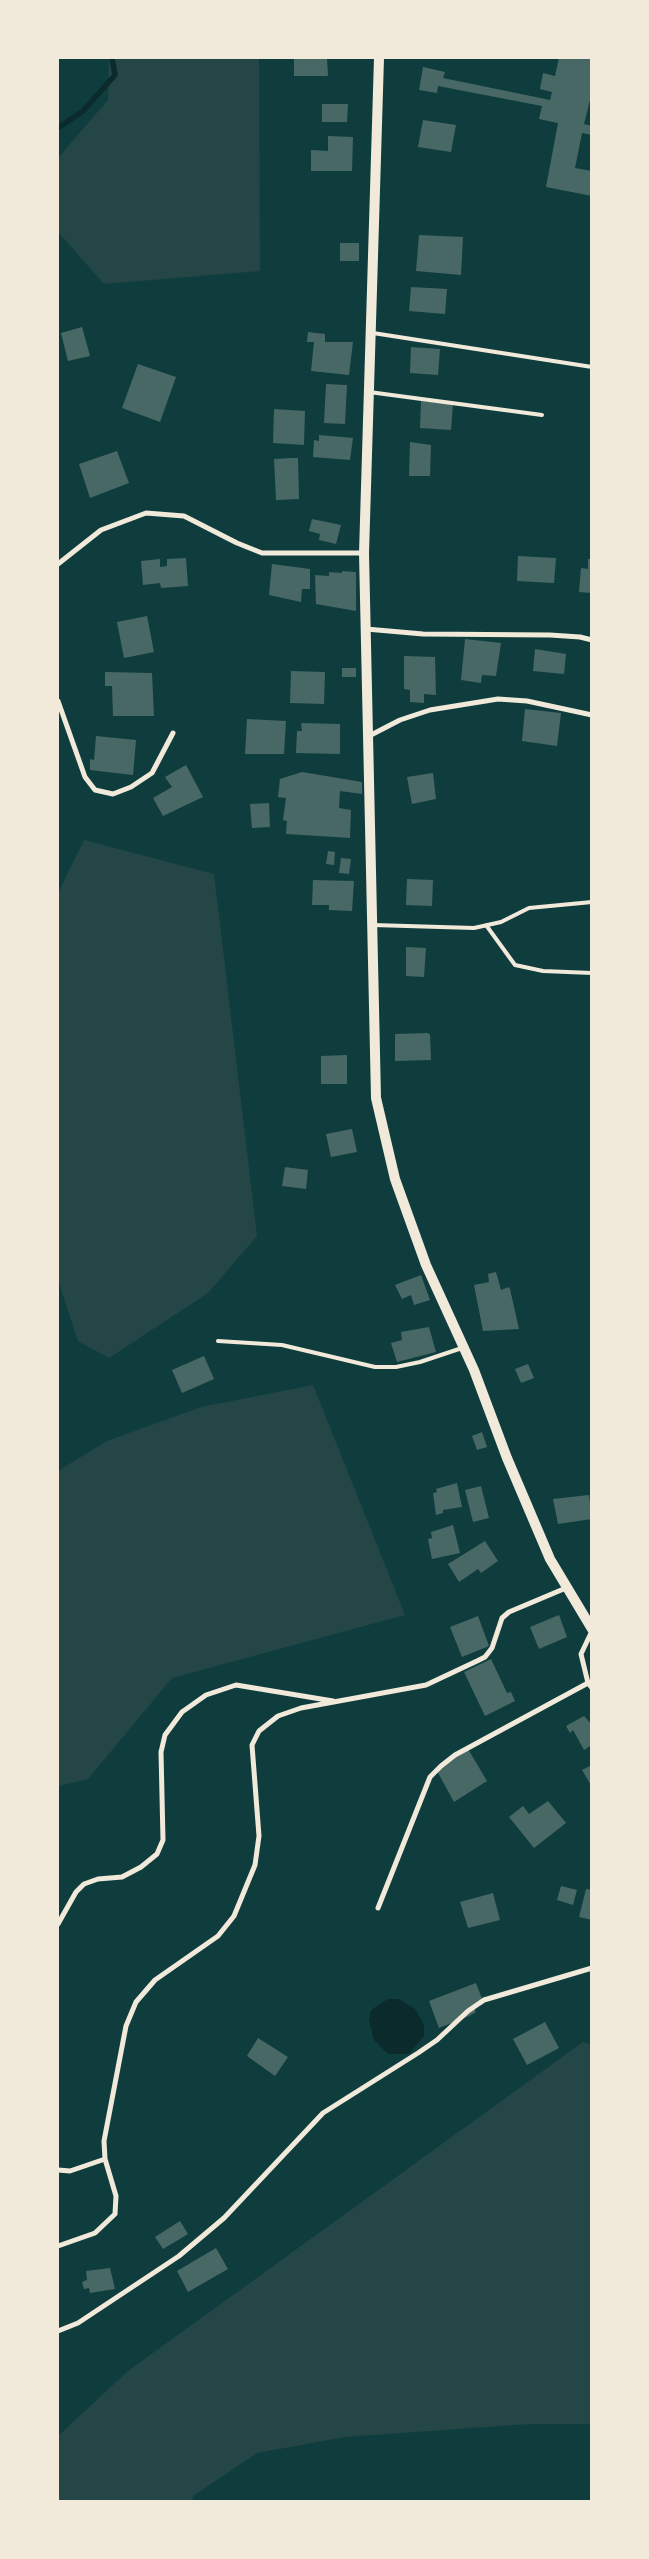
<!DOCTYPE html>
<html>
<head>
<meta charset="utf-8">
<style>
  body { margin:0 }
  #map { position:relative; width:649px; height:2559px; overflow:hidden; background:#0f3d3e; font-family:"IBM Plex Serif",serif }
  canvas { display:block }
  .frame { position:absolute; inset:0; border:59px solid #f1e9da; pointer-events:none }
</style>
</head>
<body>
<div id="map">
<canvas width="649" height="2559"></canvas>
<div class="frame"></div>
</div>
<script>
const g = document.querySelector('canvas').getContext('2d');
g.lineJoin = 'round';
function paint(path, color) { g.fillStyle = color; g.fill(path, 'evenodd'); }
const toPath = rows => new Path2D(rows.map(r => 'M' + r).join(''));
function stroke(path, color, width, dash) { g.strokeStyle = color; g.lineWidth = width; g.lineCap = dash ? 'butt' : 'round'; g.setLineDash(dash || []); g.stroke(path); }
paint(toPath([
  [109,58,259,58,260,271,104,284,58,232,58,158,108,100],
  [84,840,214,874,257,1236,208,1293,109,1358,78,1341,58,1280,58,893],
  [313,1385,405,1615,172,1678,88,1779,58,1786,58,1471,107,1441,201,1407],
  [583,2042,592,2045,591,2424,529,2424,345,2437,257,2453,193,2496,192,2501,58,2501,58,2436,128,2371]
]), '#244646');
paint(toPath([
  [388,1999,399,1999,415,2009,424,2025,424,2036,409,2054,388,2054,374,2040,369,2020,371,2010]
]), '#0a2a2b');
stroke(toPath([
  [58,128,83,111,115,75,112,58]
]), '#0a2a2b', 5.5);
paint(toPath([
  [294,58,327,58,328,76,294,76],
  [559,58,592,58,592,92,584,124,592,126,592,135,582,133,575,168,592,171,592,196,546,187,558,123,539,119,542,106,438,86,437,93,419,90,423,67,445,72,443,78,550,100,552,92,540,89,543,73,555,76],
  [322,104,348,104,347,122,322,122],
  [423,120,456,125,451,152,418,147],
  [328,136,353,137,352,171,311,171,311,150,328,151],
  [419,235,463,237,461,275,416,271],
  [340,243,359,243,359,261,340,261],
  [411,287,447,289,445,314,409,311],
  [82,327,90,356,68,361,61,333],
  [308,332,325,334,325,342,353,342,349,375,311,371,314,342,307,342],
  [411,347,440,349,438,375,410,373],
  [138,364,176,377,160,422,122,408],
  [326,384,347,385,345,424,324,423],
  [421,401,453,404,451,430,420,428],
  [274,409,305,411,304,445,273,443],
  [319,435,353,438,350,460,313,457,314,440,319,441],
  [410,442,431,445,430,476,409,476],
  [117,451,129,483,90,498,79,464],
  [292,458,298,458,299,499,276,500,274,459],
  [312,519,341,525,336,544,319,540,320,534,309,531],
  [518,556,556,558,554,583,517,581],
  [186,558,188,586,161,588,160,583,143,585,141,561,160,559,160,567,167,566,167,559],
  [588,559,592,559,592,593,579,592,581,568,588,569],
  [272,564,310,569,310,589,302,589,301,602,269,595],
  [342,571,356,572,356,611,316,604,315,575,329,576,329,572,342,573],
  [147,616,154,652,124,658,117,622],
  [465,639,501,643,496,676,482,675,481,683,461,680],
  [535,649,566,654,564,674,533,671],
  [404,656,435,657,436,695,424,694,424,703,410,702,410,690,404,689],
  [342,668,356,668,356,677,342,677],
  [291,671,325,672,324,704,290,703],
  [105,672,152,673,154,716,113,716,112,686,105,686],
  [525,709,561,713,557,746,522,741],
  [247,719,286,721,284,754,245,754],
  [301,723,340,724,340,754,296,753,297,731,302,731],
  [96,736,136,740,133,775,90,770,90,759,94,760],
  [186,765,203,797,163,816,153,798,172,787,165,777],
  [302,772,362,782,362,794,340,791,339,808,351,810,350,838,286,834,287,821,283,820,286,798,278,797,280,779],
  [433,773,436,799,412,804,407,777],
  [269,803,270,827,252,828,250,804],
  [328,851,335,852,334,865,326,864],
  [341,858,351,859,349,874,339,873],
  [407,879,433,880,432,906,406,905],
  [313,880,354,881,352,911,329,910,329,905,312,905],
  [406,947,426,948,424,977,406,976],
  [428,1033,430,1035,431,1060,395,1061,395,1034],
  [347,1055,347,1084,321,1084,321,1056],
  [352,1129,357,1152,331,1157,326,1134],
  [285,1167,308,1170,306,1189,282,1186],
  [496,1272,501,1290,509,1287,510,1289,519,1329,483,1331,474,1285,489,1282,488,1274],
  [421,1275,430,1300,414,1305,411,1295,402,1299,395,1285],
  [429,1327,436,1352,397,1362,391,1343,402,1340,401,1332],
  [204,1356,214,1379,182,1393,172,1370],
  [528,1364,534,1378,521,1383,515,1369],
  [482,1432,487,1447,477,1450,472,1436],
  [457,1483,462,1507,443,1510,443,1513,436,1515,433,1493,437,1492,436,1489],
  [481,1486,489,1518,473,1522,465,1490],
  [589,1495,592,1519,558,1524,553,1499],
  [453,1525,460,1553,432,1559,428,1539,432,1538,431,1532],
  [485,1541,498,1561,481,1573,478,1569,459,1582,448,1564],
  [559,1615,567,1637,539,1649,530,1627],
  [478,1616,489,1646,462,1657,450,1627],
  [491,1659,507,1693,511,1692,515,1701,485,1716,464,1672],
  [584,1716,592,1725,592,1745,584,1750,573,1730,570,1733,566,1726],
  [468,1749,487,1781,454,1802,436,1769],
  [592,1765,592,1787,582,1770],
  [548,1801,566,1823,534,1848,509,1817,523,1806,529,1814],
  [561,1886,577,1890,573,1905,557,1900],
  [586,1889,592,1890,592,1920,579,1917],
  [493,1893,500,1920,468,1928,460,1902],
  [476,1983,484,2004,474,2008,476,2012,469,2016,439,2028,429,2001],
  [545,2022,559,2048,527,2065,513,2039],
  [258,2038,288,2057,275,2076,247,2056],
  [180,2221,188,2234,163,2249,155,2237],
  [216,2248,228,2269,188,2292,177,2271],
  [110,2268,115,2289,90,2293,89,2288,84,2289,82,2282,87,2280,86,2271]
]), '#486865');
stroke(toPath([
  [373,333,592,367],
  [369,392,542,415],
  [373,925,474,928,501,922,529,908,592,902],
  [486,925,515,965,543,971,592,973],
  [218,1341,282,1345,375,1367,396,1367,420,1362,462,1348]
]), '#f1e9da', 4);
stroke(toPath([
  [58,564,101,530,146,513,184,516,237,543,262,553,364,553],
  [366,629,423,634,550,635,580,637,592,640],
  [58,701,85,777,95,790,113,794,131,787,152,773,173,733],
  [369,736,400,720,430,710,498,699,527,701,592,715],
  [592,1631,581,1654,588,1683,592,1688],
  [378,1908,430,1777,441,1766,455,1755,588,1683],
  [58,1924,76,1892,84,1884,98,1879,122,1877,141,1867,157,1854,163,1840,161,1752,165,1735,182,1712,206,1695,236,1685,333,1701],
  [58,2170,70,2171,105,2159],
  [58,2246,95,2233,115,2214,116,2196,105,2159,104,2141,126,2026,136,2002,155,1980,218,1936,234,1916,255,1865,259,1836,252,1745,259,1731,278,1716,301,1708,426,1685,477,1661,485,1657,492,1648,502,1618,509,1612,566,1588],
  [58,2331,78,2323,179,2256,224,2218,323,2113,418,2053,437,2040,468,2011,484,2000,592,1968]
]), '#f1e9da', 5);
stroke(toPath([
  [379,58,364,553,376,1098,395,1179,426,1265,474,1370,507,1458,550,1559,592,1629]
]), '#f1e9da', 10);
</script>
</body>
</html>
